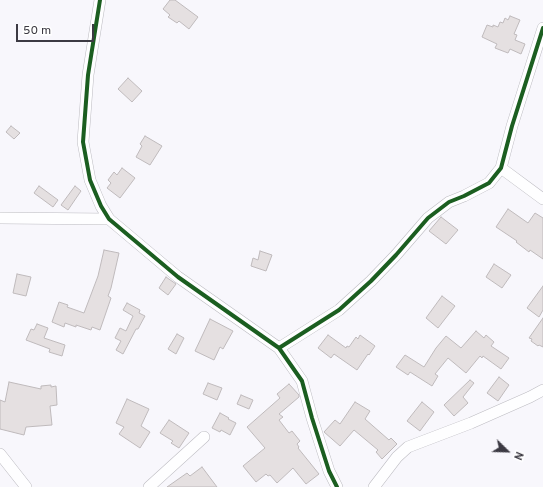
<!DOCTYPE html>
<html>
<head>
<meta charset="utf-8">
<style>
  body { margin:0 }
  #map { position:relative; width:543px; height:487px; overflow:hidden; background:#f8f7fc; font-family:Overpass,sans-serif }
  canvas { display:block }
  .north { position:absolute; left:487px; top:431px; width:40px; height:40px; -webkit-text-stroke:3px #fff; paint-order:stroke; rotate:113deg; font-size:11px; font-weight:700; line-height:16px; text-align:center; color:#3c3a43 }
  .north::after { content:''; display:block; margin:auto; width:14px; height:18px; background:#3c3a43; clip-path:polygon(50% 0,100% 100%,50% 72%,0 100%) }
  .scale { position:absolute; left:16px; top:24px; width:78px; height:18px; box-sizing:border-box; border:2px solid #3c3a43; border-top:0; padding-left:5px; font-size:12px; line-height:14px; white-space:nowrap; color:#3c3a43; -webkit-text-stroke:3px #fff; paint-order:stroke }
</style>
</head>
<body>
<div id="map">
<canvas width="543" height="487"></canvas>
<div class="north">N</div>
<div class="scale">50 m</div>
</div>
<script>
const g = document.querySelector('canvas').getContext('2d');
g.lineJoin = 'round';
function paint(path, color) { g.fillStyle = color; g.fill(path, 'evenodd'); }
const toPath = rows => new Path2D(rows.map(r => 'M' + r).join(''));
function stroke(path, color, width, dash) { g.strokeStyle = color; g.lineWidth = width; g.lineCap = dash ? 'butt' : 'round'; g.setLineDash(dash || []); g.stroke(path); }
const building = toPath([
  [170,0,175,0,198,17,189,29,179,21,177,23,168,17,170,15,163,9,170,0],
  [510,16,520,20,514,34,517,35,515,40,525,44,521,54,510,49,508,53,495,48,497,44,482,37,487,25,493,27,493,25,498,27,500,22,503,23,505,18,508,20,510,16],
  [128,78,142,91,132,102,118,89,128,78],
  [11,126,20,133,14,139,6,132,11,126],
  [145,136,162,146,150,165,136,157,142,146,140,144,145,136],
  [122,168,135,178,120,198,107,188,111,183,108,180,114,172,117,175,122,168],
  [39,186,58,200,53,207,34,193,39,186],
  [75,186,81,191,68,210,61,205,75,186],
  [508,209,528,223,535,213,543,218,543,259,530,250,529,252,516,242,517,241,496,227,508,209],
  [441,217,458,230,446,244,429,231,441,217],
  [104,250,119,253,111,288,108,296,111,298,100,330,92,327,91,330,76,325,76,327,65,323,64,327,52,322,59,302,68,305,67,307,84,313,98,276,104,250],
  [260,251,272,255,266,271,251,266,253,258,258,260,260,251],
  [494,264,511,275,502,288,486,277,494,264],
  [17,274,31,277,26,296,13,293,17,274],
  [166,277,176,284,168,295,159,288,166,277],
  [543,286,543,310,539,317,527,308,543,286],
  [442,296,455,306,438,328,426,318,442,296],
  [127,303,140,310,139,313,145,316,138,329,136,329,123,354,116,350,121,341,115,338,120,328,126,331,133,316,123,310,127,303],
  [543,318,543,347,539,345,538,346,531,341,532,339,529,338,543,318],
  [210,319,233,331,223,349,220,347,214,360,195,351,210,319],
  [37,324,48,328,44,338,65,345,62,356,49,352,50,349,26,340,31,329,34,330,37,324],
  [476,331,484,338,486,335,494,342,491,346,509,358,501,369,483,356,482,358,480,356,466,373,448,358,435,374,438,376,432,386,410,372,408,375,396,367,405,355,424,367,436,348,446,336,461,348,476,331],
  [177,334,184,338,176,354,168,349,177,334],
  [328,335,346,348,347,346,349,347,356,337,358,339,360,335,375,346,369,355,368,354,357,370,334,354,331,358,318,348,328,335],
  [499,377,509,385,498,401,487,393,499,377],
  [470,380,474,383,463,397,468,403,454,416,444,405,470,380],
  [9,382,41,389,41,386,51,385,51,387,56,386,57,405,50,406,52,425,26,427,24,435,0,429,0,400,5,402,9,382],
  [208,383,222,388,217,400,203,394,208,383],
  [289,384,299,395,299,397,279,414,283,417,279,420,289,433,292,431,300,441,297,444,299,447,298,448,319,474,306,484,293,468,277,483,270,475,268,476,266,474,256,482,243,466,265,448,247,427,280,398,277,394,289,384],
  [241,395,253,400,249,409,237,404,241,395],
  [127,399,149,409,141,426,150,432,140,448,119,434,124,427,116,423,127,399],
  [355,402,370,411,365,419,389,440,391,438,397,444,382,459,376,452,378,450,354,430,340,446,324,432,335,420,340,424,355,402],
  [422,402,434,412,420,431,407,421,422,402],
  [220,413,229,418,228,419,236,423,230,435,221,430,220,432,212,428,220,413],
  [169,420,189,433,179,448,171,443,173,441,160,433,169,420],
  [202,467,217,487,167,487,187,473,190,476,202,467]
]);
paint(building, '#e5e0e1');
stroke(building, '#bfbabc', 1);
const minor = toPath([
  [100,0,88,75,83,142,90,180,101,206,109,219,178,277,279,348,302,381,312,418,329,471,337,487],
  [501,168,543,199],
  [0,218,109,219],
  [279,348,339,310,371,281,396,255,428,218,449,202,464,196,489,183,501,168,512,126,543,28],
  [0,454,26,487],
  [149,487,204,437],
  [374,487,397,457,408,447,471,423,530,397,543,390]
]);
stroke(minor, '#bcbbc1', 12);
stroke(minor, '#fefeff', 11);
stroke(toPath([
  [100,0,88,75,83,142,90,180,101,206,109,219,178,277,279,348,302,381,312,418,329,471,337,487],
  [279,348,339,310,371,281,396,255,428,218,449,202,464,196,489,183,501,168,512,126,543,28]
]), '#1b5e20', 4);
</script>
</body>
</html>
